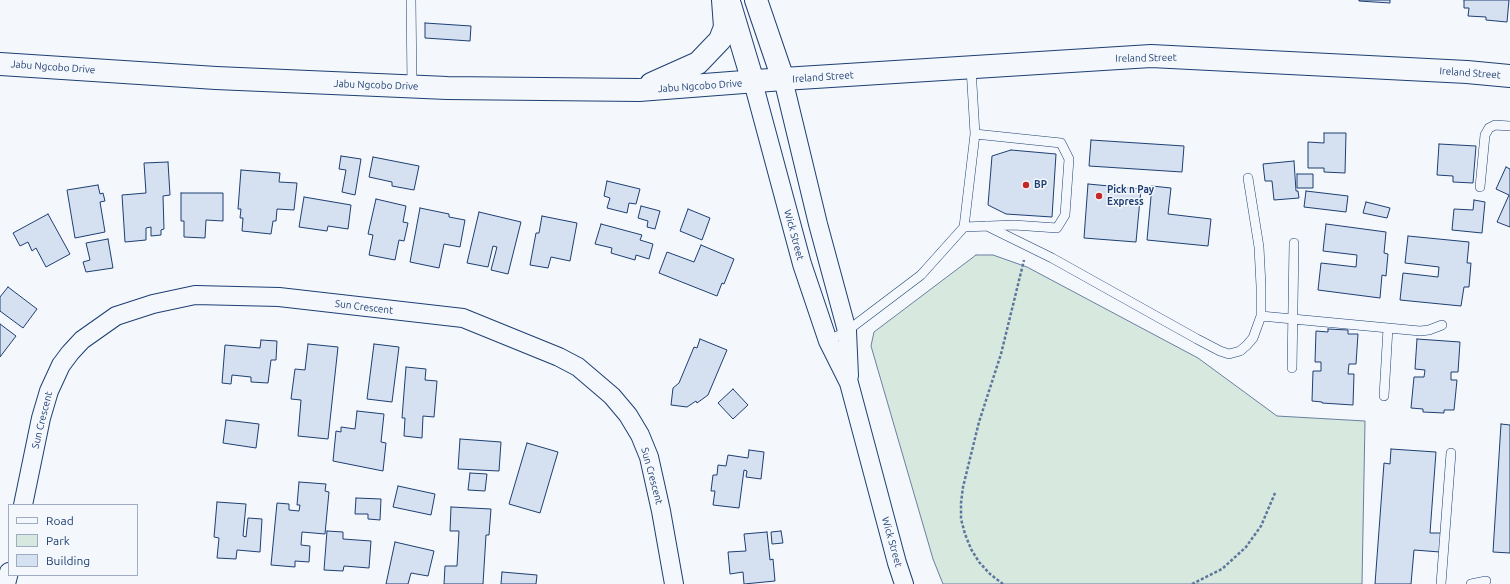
<!DOCTYPE html>
<html>
<head>
<meta charset="utf-8">
<style>
  body { margin:0 }
  #map { position:relative; width:1510px; height:584px; overflow:hidden; background:#f4f7fb; font-family:Ubuntu,sans-serif }
  canvas { display:block }
  .legend { position:absolute; left:8px; top:504px; width:130px; height:72px; box-sizing:border-box; background:#f4f7fb; border:1px solid #9eadc5; margin:0; padding:5px 7px; list-style:none; font-size:12px; color:#1d3f73 }
  .legend li { display:flex; align-items:center; gap:8px; height:20px }
  .legend b { width:20px; border:1px solid #9eadc5 }
</style>
</head>
<body>
<div id="map">
<canvas width="1510" height="584"></canvas>
<ul class="legend">
<li><b style="height:5px;background:#f4f7fb"></b>Road</li>
<li><b style="height:11px;background:#d7e8df"></b>Park</li>
<li><b style="height:11px;background:#d5e0f0"></b>Building</li>
</ul>
</div>
<script>
const g = document.querySelector('canvas').getContext('2d');
g.lineJoin = 'round';
function paint(path, color) { g.fillStyle = color; g.fill(path, 'evenodd'); }
const toPath = rows => new Path2D(rows.map(r => 'M' + r).join(''));
function stroke(path, color, width, dash) { g.strokeStyle = color; g.lineWidth = width; g.lineCap = dash ? 'butt' : 'round'; g.setLineDash(dash || []); g.stroke(path); }
function label(font, color, halo, rows, align = 'center') {
  g.font = font + ' Ubuntu,sans-serif'; g.lineWidth = 3; g.setLineDash([]); g.textBaseline = 'middle'; g.strokeStyle = halo; g.fillStyle = color; for (const [text, x, y, turn = 0] of rows) {
    g.save(); g.translate(x, y); g.rotate((+turn || 0) * Math.PI / 180); g.textAlign = isNaN(turn) ? turn : align; if (halo) g.strokeText(text, 0, 0); g.fillText(text, 0, 0); g.restore();
  }
}
const green = toPath([
  [976,255,993,255,1027,267,1198,358,1277,416,1365,421,1362,584,943,584,933,559,871,346,874,332,976,255]
]);
paint(green, '#d7e8df');
stroke(green, '#687fa3', 1);
const building = toPath([
  [1359,0,1390,0,1390,3,1359,1,1359,0],
  [1464,0,1509,0,1507,22,1486,20,1486,17,1468,16,1469,8,1464,8,1464,0],
  [425,23,471,26,470,41,425,38,425,23],
  [1324,133,1346,133,1345,173,1324,172,1324,168,1308,168,1308,142,1324,143,1324,133],
  [1091,140,1184,146,1182,172,1089,166,1091,140],
  [1439,144,1476,146,1473,183,1453,182,1453,176,1437,175,1439,144],
  [1011,150,1056,154,1052,217,1006,214,988,205,992,156,1011,150],
  [341,156,361,159,355,195,342,192,346,170,339,169,341,156],
  [373,157,419,166,414,190,392,186,392,182,369,177,373,157],
  [1294,161,1296,191,1298,191,1299,198,1274,200,1272,181,1265,181,1263,164,1294,161],
  [168,162,170,195,163,196,164,229,161,230,161,235,151,236,151,227,146,228,146,240,125,242,122,195,146,193,144,163,168,162],
  [1506,167,1510,169,1510,227,1497,222,1509,195,1496,189,1506,167],
  [241,170,280,173,279,182,297,183,294,210,277,209,276,221,273,221,271,234,242,231,243,218,240,218,241,209,238,209,241,170],
  [1297,174,1313,174,1313,188,1297,188,1297,174],
  [607,181,640,189,636,204,629,203,627,213,607,208,610,198,604,196,607,181],
  [1088,184,1141,189,1136,242,1084,238,1088,184],
  [98,185,100,194,103,193,105,201,100,202,105,232,75,238,67,190,98,185],
  [1152,186,1171,188,1168,214,1211,219,1208,246,1147,240,1152,186],
  [1306,191,1348,196,1346,212,1304,207,1306,191],
  [181,193,223,193,223,221,206,220,205,238,184,237,184,221,181,221,181,193],
  [304,197,351,205,348,229,328,226,327,231,299,227,304,197],
  [376,199,406,206,403,222,408,223,404,241,399,240,395,260,369,255,373,235,368,234,376,199],
  [1474,200,1485,202,1482,233,1452,230,1454,209,1473,210,1474,200],
  [1366,202,1390,208,1387,218,1363,213,1366,202],
  [641,206,660,211,655,229,647,227,648,221,638,218,641,206],
  [420,208,449,214,449,217,465,220,460,247,444,244,439,268,410,262,420,208],
  [688,209,710,218,702,240,680,231,688,209],
  [479,212,521,222,508,274,491,270,497,247,493,246,488,267,467,263,479,212],
  [48,214,70,254,46,267,36,248,32,251,28,242,20,246,13,233,48,214],
  [542,216,577,223,570,261,551,257,548,268,530,265,536,233,539,233,542,216],
  [601,224,642,235,640,240,653,244,649,259,636,255,635,260,611,253,612,248,595,244,601,224],
  [1326,224,1386,232,1384,253,1388,254,1386,276,1382,275,1380,298,1318,290,1321,263,1356,267,1357,255,1323,251,1326,224],
  [1408,236,1469,242,1467,263,1471,263,1469,287,1464,287,1461,306,1400,300,1403,273,1438,277,1439,267,1405,263,1408,236],
  [108,239,113,268,86,272,83,262,90,260,86,243,108,239],
  [701,245,734,259,724,284,722,283,717,296,659,273,667,252,694,262,701,245],
  [8,287,37,309,23,328,0,311,0,297,8,287],
  [0,324,16,336,0,357,0,324],
  [1328,329,1348,330,1348,334,1358,334,1356,364,1349,364,1348,374,1354,374,1353,405,1322,403,1322,402,1312,401,1313,371,1321,371,1321,362,1315,362,1316,331,1328,332,1328,329],
  [700,339,727,350,708,395,697,403,696,401,687,407,671,405,673,388,679,383,694,347,697,348,700,339],
  [1417,339,1460,342,1458,372,1451,372,1451,380,1457,380,1454,410,1444,410,1444,413,1423,412,1423,409,1411,408,1414,377,1424,377,1425,370,1415,369,1417,339],
  [261,340,277,341,276,360,271,360,268,383,251,382,251,377,232,375,231,384,222,383,225,345,260,348,261,340],
  [308,344,338,347,328,439,298,436,301,400,291,399,295,369,305,370,308,344],
  [374,344,399,347,392,402,367,399,374,344],
  [406,367,426,369,425,380,437,381,434,417,423,416,422,438,404,436,405,418,402,418,406,367],
  [733,389,748,405,733,419,718,403,733,389],
  [357,411,384,414,381,442,386,443,383,471,333,461,336,431,341,432,341,427,355,429,357,411],
  [226,420,259,424,256,448,223,443,226,420],
  [1501,424,1510,425,1510,553,1493,552,1501,424],
  [460,439,501,442,499,471,458,469,460,439],
  [527,443,558,452,540,513,509,504,527,443],
  [1391,449,1436,452,1430,533,1442,533,1440,552,1414,550,1411,584,1375,584,1384,463,1390,464,1391,449],
  [749,450,764,452,761,479,746,477,747,471,744,470,739,508,713,505,715,491,711,491,713,475,717,475,718,465,726,466,728,455,748,458,749,450],
  [470,473,487,474,485,491,468,490,470,473],
  [299,482,326,484,325,491,329,492,325,534,302,532,301,545,310,546,309,562,295,561,295,567,271,565,277,503,289,504,289,510,299,511,300,505,297,505,299,482],
  [398,486,435,494,431,515,393,507,398,486],
  [356,498,381,499,380,520,368,519,368,514,355,514,356,498],
  [217,502,246,504,243,536,246,537,248,518,262,519,260,552,237,550,236,559,217,558,219,538,214,537,217,502],
  [451,507,491,509,489,535,486,535,483,584,444,584,445,566,457,566,459,531,450,531,451,507],
  [327,531,343,532,343,539,371,541,369,568,344,566,343,571,324,570,327,531],
  [781,531,783,543,772,544,771,532,781,531],
  [767,532,770,560,773,559,775,581,744,584,743,572,730,574,728,552,746,551,744,534,767,532],
  [395,542,434,551,428,576,411,573,408,584,386,584,395,542],
  [502,572,537,575,536,584,501,584,502,572]
]);
paint(building, '#d5e0f0');
stroke(building, '#1d3f73', 1);
const service = toPath([
  [411,0,412,86],
  [1480,187,1485,135,1489,128,1495,125,1510,126],
  [987,226,1052,258,1197,339,1220,351,1229,354,1240,351,1247,345,1253,338,1261,316,1261,286,1259,247,1248,178],
  [964,227,1014,225,1057,228,1065,215,1069,159,1061,143,975,134],
  [1261,316,1420,331,1429,330,1442,325],
  [828,341,847,331,921,275,964,227,975,134,971,68],
  [1292,368,1294,243],
  [1384,396,1388,328],
  [1441,584,1451,453],
  [1471,584,1486,581]
]);
const minor = toPath([
  [783,79,818,224,847,331,849,376],
  [753,82,802,264,828,341,849,383,897,563,904,584],
  [23,505,41,418,49,391,61,365,70,353,82,340,116,316,153,304,195,295,279,297,463,318,559,357,578,367,612,396,628,415,640,435,649,457,661,511,674,584],
  [6,584,9,572]
]);
const tertiary = toPath([
  [783,79,1151,56,1467,72,1510,76]
]);
const secondary = toPath([
  [730,5,753,82],
  [0,64,216,78,447,88,639,90,783,79,756,0],
  [651,84,698,63,720,40,725,27,723,0]
]);
stroke(service, '#1d3f73', 10);
stroke(minor, '#1d3f73', 20);
stroke(tertiary, '#1d3f73', 24);
stroke(secondary, '#1d3f73', 24);
stroke(toPath([
  [1003,584,990,574,979,562,971,549,965,534,961,519,961,503,963,487,979,422,1001,354,1024,260],
  [1192,584,1222,569,1246,547,1261,526,1275,493]
]), '#5e769c', 2.5, [3, 2]);
stroke(service, '#f4f7fb', 9);
stroke(minor, '#f4f7fb', 18);
stroke(tertiary, '#f4f7fb', 22);
stroke(secondary, '#f4f7fb', 22);
for (const [x, y, r, color] of [
  [1026,185,4,"#c62828"],
  [1099,196,4,"#c62828"]
]) { const dot = new Path2D(); dot.arc(x, y, r, 0, 2 * Math.PI); g.fillStyle = color; g.fill(dot); stroke(dot, '#f4f7fb', 1.5); }
label('10px', '#1d3f73', '#f4f7fb', [
  ["Ireland Street",1146,58,-1],
  ["Jabu Ngcobo Drive",53,67,4],
  ["Ireland Street",1470,73,4],
  ["Ireland Street",823,77,-4],
  ["Jabu Ngcobo Drive",376,85,2],
  ["Jabu Ngcobo Drive",700,86,-4],
  ["Wick Street",794,235,75],
  ["Sun Crescent",364,307,7],
  ["Sun Crescent",42,420,-76],
  ["Sun Crescent",652,476,75],
  ["Wick Street",892,542,74]
]);
label('bold 10px', '#1d3f73', '#f4f7fb', [
  ["BP",1034,185],
  ["Pick n Pay",1107,190],
  ["Express",1107,202]
], 'left');
</script>
</body>
</html>
